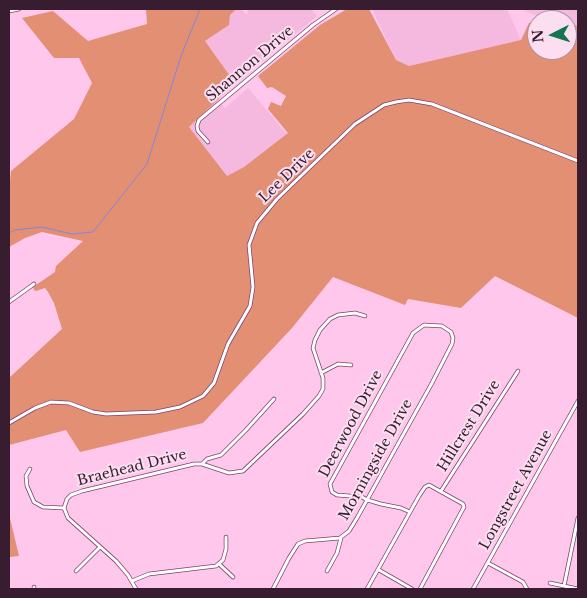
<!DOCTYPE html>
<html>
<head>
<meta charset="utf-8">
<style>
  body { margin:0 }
  #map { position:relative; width:587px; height:598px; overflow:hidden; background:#ffc7eb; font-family:"Libre Baskerville",serif }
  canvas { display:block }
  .frame { position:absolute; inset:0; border:10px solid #371d2f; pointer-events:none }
  .north { position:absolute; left:527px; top:10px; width:50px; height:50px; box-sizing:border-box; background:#fbdef0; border:1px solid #ad91a3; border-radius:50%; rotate:265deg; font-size:14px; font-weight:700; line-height:20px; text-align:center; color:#371d2f }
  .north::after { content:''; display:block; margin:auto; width:18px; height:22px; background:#12754d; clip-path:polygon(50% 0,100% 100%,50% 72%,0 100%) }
</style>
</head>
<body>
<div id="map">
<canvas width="587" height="598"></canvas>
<div class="frame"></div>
<div class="north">N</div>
</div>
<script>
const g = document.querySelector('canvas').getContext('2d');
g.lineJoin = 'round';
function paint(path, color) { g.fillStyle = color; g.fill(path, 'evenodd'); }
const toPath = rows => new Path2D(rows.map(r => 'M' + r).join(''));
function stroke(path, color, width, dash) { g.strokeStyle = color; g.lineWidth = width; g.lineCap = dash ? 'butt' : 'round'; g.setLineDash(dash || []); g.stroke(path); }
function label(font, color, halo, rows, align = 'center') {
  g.font = font + ' "Libre Baskerville",serif'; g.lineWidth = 4; g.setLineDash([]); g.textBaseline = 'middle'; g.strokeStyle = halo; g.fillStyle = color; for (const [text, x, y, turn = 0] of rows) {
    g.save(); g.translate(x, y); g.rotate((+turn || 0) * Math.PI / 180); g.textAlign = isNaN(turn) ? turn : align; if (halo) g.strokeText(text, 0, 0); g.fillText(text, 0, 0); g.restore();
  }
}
paint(toPath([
  [236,9,241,9,247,15,248,9,311,9,317,16,235,83,205,41,229,25,229,15],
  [372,9,507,9,521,40,409,66,396,60],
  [521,9,578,9,578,26,567,24,567,20,544,19],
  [248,88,287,134,244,167,227,176,189,127,217,99,225,108]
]), '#f5b9e0');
paint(toPath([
  [146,9,236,9,230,15,229,25,205,41,235,83,189,127,227,176,244,167,288,133,268,109,271,102,281,106,286,96,272,87,267,88,258,76,320,25,347,9,369,9,396,60,409,66,521,40,529,23,537,21,537,50,567,50,567,24,578,26,578,318,495,276,461,308,408,299,405,305,333,277,292,328,203,423,80,452,66,430,9,445,9,378,62,329,54,303,48,292,45,288,36,291,34,290,33,287,55,272,56,266,83,241,42,232,25,238,9,247,9,192,11,171,74,119,92,83,79,58,54,58,22,18,53,11,88,41,147,24],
  [9,514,19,556,9,557]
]), '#e28f73');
stroke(toPath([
  [9,233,15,230,42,227,72,234,93,232,147,164,181,56,200,9]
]), '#8287db', 1);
const minor = toPath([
  [9,11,19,9],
  [208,142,198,131,197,126,199,120,313,25,336,9],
  [9,302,34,284],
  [321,373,338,364,351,365],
  [9,423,35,408,51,402,69,403,93,412,106,414,156,412,180,407,203,396,214,383,228,344,250,306,253,287,249,245,257,223,277,199,355,124,384,105,396,102,409,100,432,104,578,161],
  [202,464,207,459,221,455,246,430,274,399],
  [30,469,26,476,27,486,34,502,43,507,64,508],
  [441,491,518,371],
  [488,563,523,582,527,589],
  [219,564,233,577],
  [379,570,412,589],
  [76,571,100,547],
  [327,571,337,553,341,538],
  [132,581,149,574,216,566,223,560,226,549,226,537],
  [550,583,578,589],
  [564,586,578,518],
  [34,587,34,589],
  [136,589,128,575,116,561,68,518,64,508,67,499,71,495,82,491,194,464,202,464,229,473,243,471,303,414,319,396,323,389,323,378,313,348,315,340,320,330,330,319,338,315,355,313,365,316],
  [273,589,289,558,298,544,305,541,340,538,349,531,357,518,377,482,393,453,432,383,452,344,453,338,451,332,442,326,424,325,413,333,330,484,332,492,337,495,362,497,367,500,371,501,381,504,401,508,410,512],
  [367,589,419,496,425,487,429,485,463,504,464,507,420,589],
  [473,589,578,401]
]);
stroke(minor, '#7d426b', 4.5);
stroke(minor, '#fff', 3);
label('14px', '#371d2f', '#fbdef0', [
  ["Shannon Drive",250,64,-40],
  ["Lee Drive",287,176,-44],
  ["Deerwood Drive",351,424,-62],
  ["Hillcrest Drive",469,426,-58],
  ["Morningside Drive",376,460,-61],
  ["Braehead Drive",132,468,-14],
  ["Longstreet Avenue",516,490,-61]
]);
</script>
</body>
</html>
